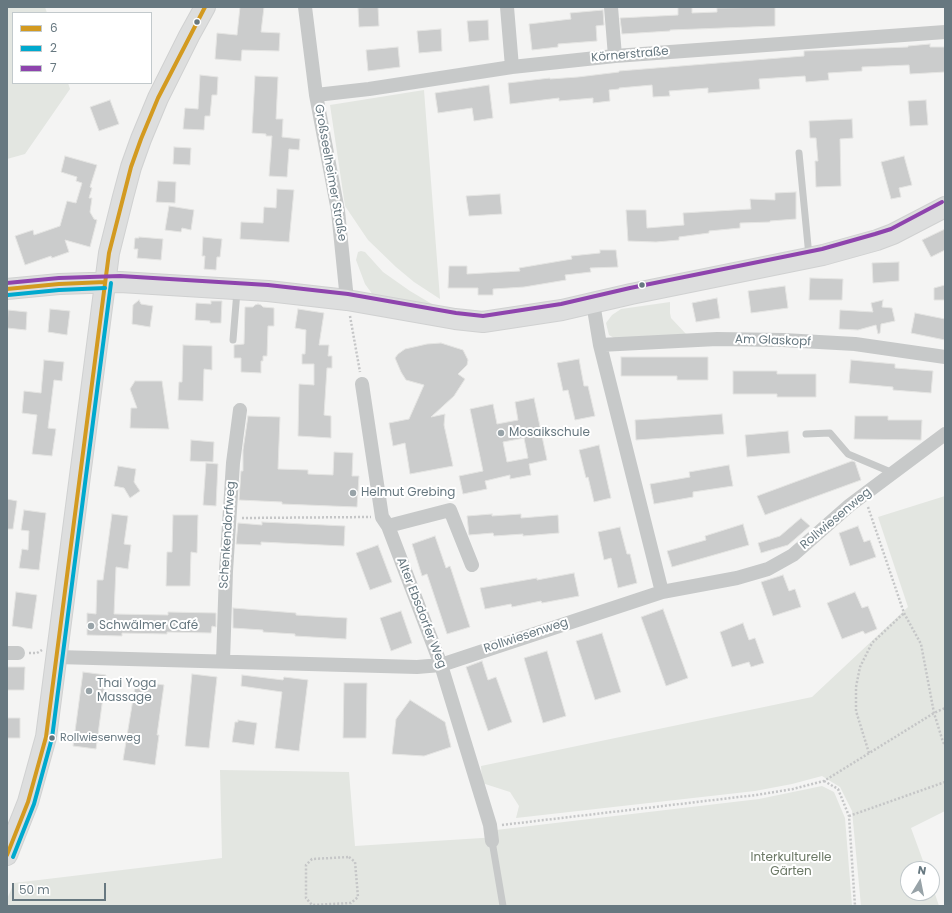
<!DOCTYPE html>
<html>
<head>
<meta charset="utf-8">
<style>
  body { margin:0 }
  #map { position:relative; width:952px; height:913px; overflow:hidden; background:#f4f4f3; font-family:Poppins,sans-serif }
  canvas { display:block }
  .frame { position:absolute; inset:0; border:8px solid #677880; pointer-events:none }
  .legend { position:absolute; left:12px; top:12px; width:140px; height:72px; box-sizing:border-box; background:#fff; border:1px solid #c2c9cc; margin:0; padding:5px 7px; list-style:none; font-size:12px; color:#677880 }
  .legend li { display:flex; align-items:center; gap:8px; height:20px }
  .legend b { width:20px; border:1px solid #c2c9cc }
  .north { position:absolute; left:900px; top:861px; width:40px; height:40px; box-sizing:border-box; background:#fff; border:1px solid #c2c9cc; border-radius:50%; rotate:10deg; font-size:11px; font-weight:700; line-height:16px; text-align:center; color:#677880 }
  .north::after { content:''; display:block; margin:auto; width:14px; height:18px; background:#98a3a8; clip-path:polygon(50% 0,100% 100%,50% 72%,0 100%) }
  .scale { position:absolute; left:12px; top:883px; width:94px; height:18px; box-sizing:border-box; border:2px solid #677880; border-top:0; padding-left:5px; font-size:12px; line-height:14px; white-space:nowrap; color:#677880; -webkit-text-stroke:3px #fff; paint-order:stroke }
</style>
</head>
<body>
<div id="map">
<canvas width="952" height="913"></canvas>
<div class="frame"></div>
<ul class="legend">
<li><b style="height:5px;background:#d39a20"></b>6</li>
<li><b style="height:5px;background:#00a9ce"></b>2</li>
<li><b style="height:5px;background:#8e44ad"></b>7</li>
</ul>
<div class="north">N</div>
<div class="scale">50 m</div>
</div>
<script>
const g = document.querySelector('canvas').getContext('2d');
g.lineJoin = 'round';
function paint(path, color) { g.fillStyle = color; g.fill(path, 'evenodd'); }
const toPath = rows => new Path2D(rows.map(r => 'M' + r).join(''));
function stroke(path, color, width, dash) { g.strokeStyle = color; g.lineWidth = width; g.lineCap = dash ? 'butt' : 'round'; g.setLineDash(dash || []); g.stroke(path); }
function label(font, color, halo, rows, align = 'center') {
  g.font = font + ' Poppins,sans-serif'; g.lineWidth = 4; g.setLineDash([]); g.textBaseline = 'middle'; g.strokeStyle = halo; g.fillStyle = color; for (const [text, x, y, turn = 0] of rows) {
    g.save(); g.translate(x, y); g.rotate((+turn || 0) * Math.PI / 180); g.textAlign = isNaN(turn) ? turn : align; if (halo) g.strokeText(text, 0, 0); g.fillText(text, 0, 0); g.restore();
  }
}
paint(toPath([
  [7,7,45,7,47,13,13,13,13,83,68,83,70,89,25,154,7,159],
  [424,90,440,299,414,282,396,267,368,240,345,206,330,105],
  [361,251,365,252,383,272,410,291,437,307,373,295,365,284,356,260,358,252],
  [670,302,670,313,671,318,687,335,614,338,609,335,606,323,612,315,621,309],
  [945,496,945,811,911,828,926,869,908,869,908,893,932,893,932,885,939,906,861,906,852,811,840,787,822,776,792,784,755,791,516,818,519,806,510,792,482,783,481,766,812,697,908,607,878,517],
  [220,770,349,772,355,846,498,837,496,830,759,799,822,786,834,792,845,818,852,906,7,906,7,899,14,883,222,858]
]), '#e3e6e1');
const building = toPath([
  [240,7,264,7,261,32,280,33,279,51,242,50,241,61,215,59,217,33,237,35,240,7],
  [369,7,378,7,379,26,359,27,358,8,369,7],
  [678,7,692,7,692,13,717,12,717,8,775,7,775,26,670,30,670,31,622,34,620,18,678,15,678,7],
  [603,10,604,25,596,26,597,41,558,44,558,47,532,50,529,24,571,19,570,13,603,10],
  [488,20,489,40,469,42,467,21,488,20],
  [441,29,442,51,419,53,417,31,441,29],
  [930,44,930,47,945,47,945,72,910,74,909,65,862,67,862,71,828,73,829,80,806,82,805,76,759,79,760,89,708,93,708,88,669,91,670,96,653,97,652,85,619,88,619,89,609,90,610,101,593,103,593,98,559,101,559,98,510,104,508,83,550,78,550,79,578,77,619,72,619,71,804,56,804,51,908,47,908,46,930,44],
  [398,47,400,67,368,71,366,50,398,47],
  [200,75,218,77,217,95,212,95,210,116,205,116,204,130,183,129,185,108,198,109,200,75],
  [255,76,278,77,276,119,283,119,282,137,300,139,299,150,289,149,287,177,269,176,272,136,266,136,266,134,252,133,255,76],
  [489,85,493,118,474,121,472,108,438,113,435,93,489,85],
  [110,100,119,124,99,131,90,107,110,100],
  [926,100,928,125,910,126,908,101,926,100],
  [852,119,853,138,840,139,841,186,816,187,815,161,818,161,816,138,810,138,809,121,852,119],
  [174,147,191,148,190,165,173,164,174,147],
  [65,156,97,165,90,187,92,188,89,198,92,198,90,212,94,219,97,220,90,247,65,240,69,252,52,258,51,256,25,265,15,236,33,230,34,235,60,226,67,201,76,203,82,183,76,181,77,177,61,172,65,156],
  [904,156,912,185,899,188,901,197,891,199,881,162,904,156],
  [158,181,176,182,175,203,156,202,158,181],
  [277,189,294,190,289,242,240,239,241,222,263,223,264,207,276,208,277,189],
  [796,192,796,219,770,221,770,222,740,223,740,228,709,231,709,233,679,237,679,240,656,242,628,241,626,210,646,210,647,228,684,225,683,213,751,209,750,199,775,200,775,193,796,192],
  [500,194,502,214,469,216,466,196,500,194],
  [169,206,194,210,191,230,182,228,181,232,165,230,169,206],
  [945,229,945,250,931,257,922,240,945,229],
  [139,237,163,239,161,260,137,258,138,249,134,249,135,238,139,238,139,237],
  [203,237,222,239,220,257,217,257,216,270,204,269,205,256,202,256,203,237],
  [600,250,616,250,618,267,590,268,591,272,565,275,566,280,524,287,493,289,493,295,478,295,478,288,448,288,449,266,467,266,467,274,520,271,519,268,572,259,571,256,600,253,600,250],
  [899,262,899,281,873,283,872,263,899,262],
  [810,278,843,279,842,300,809,300,810,278],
  [945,285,945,300,934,300,934,288,945,285],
  [785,286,788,308,751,313,748,291,785,286],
  [717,298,720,318,696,322,692,303,717,298],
  [139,300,141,304,153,306,150,327,132,324,133,305,139,300],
  [883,300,882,307,892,308,895,321,881,324,880,333,878,334,876,325,858,330,839,329,840,310,873,312,871,303,883,300],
  [211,301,222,301,221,323,210,323,210,321,195,320,196,303,211,304,211,301],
  [258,304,261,305,263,307,274,308,274,326,268,326,267,356,263,356,263,361,261,361,261,373,241,372,241,358,234,358,234,345,244,344,245,307,253,307,255,305,258,304],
  [50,309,70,311,67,335,48,332,50,309],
  [298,309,324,313,319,345,329,345,328,356,332,356,332,368,327,368,324,415,331,416,331,438,298,436,299,384,314,385,314,364,302,364,302,354,305,354,306,330,295,328,298,309],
  [8,310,27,312,26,330,7,328,8,310],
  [915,313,945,319,945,340,911,333,915,313],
  [441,343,463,350,468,360,467,365,458,374,465,379,454,396,431,417,445,414,444,425,453,466,410,474,405,443,393,446,389,423,409,419,424,385,406,380,401,372,395,358,398,354,405,349,427,344,441,343],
  [183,345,212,346,212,370,204,369,203,401,178,400,179,382,182,382,183,345],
  [621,357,708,357,708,380,677,380,677,376,621,376,621,357],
  [579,359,584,386,588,386,595,416,575,420,568,390,563,391,557,363,579,359],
  [44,360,64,362,62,381,54,380,48,428,56,429,52,456,32,454,37,415,22,413,24,391,41,393,44,360],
  [851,360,895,364,895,368,933,371,931,393,893,390,893,387,849,383,851,360],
  [733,371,777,371,777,374,816,374,816,397,777,397,777,394,733,394,733,371],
  [135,381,162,381,169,429,130,428,131,408,137,408,130,389,135,381],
  [534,398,547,460,529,464,531,475,510,479,510,475,485,481,487,489,463,494,459,476,483,471,470,409,493,404,497,424,518,420,515,402,534,398],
  [524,438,528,458,507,462,503,442,524,438],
  [722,414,724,434,636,440,635,420,722,414],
  [248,416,280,417,278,469,308,470,308,474,333,475,334,452,353,453,352,476,359,476,357,507,282,504,282,502,239,500,241,471,243,471,243,450,248,416],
  [855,416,888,416,888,420,922,420,921,440,854,439,855,416],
  [788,431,790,453,747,457,745,435,788,431],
  [191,440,214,442,213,462,190,461,191,440],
  [599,445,611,498,594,502,588,477,586,478,579,450,599,445],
  [852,461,855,462,861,480,765,515,757,496,852,461],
  [206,463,218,464,216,506,203,505,206,463],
  [729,465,733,486,693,492,693,497,654,504,650,484,690,477,689,472,729,465],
  [118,466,136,469,134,482,140,491,130,498,124,488,114,486,118,466],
  [7,499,17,501,13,529,7,529,7,499],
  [24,510,46,513,39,570,19,568,22,549,28,550,29,531,21,530,24,510],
  [112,514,128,516,124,544,131,545,128,569,116,567,114,614,168,615,168,612,216,613,216,627,212,626,211,633,167,632,167,634,122,633,122,636,87,635,87,613,96,614,97,580,103,580,112,514],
  [492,514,492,516,521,514,521,518,558,515,559,533,523,536,523,534,494,536,493,533,469,535,467,516,492,514],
  [173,515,198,515,197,553,191,552,190,586,166,586,167,552,172,552,173,515],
  [801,518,810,526,788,545,761,553,758,543,780,536,801,518],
  [262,522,345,526,344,546,261,542,261,545,236,544,238,523,262,525,262,522],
  [743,524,749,545,672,567,667,551,706,540,705,536,743,524],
  [858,526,864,542,870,540,876,557,850,566,839,533,858,526],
  [620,527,627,554,630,554,637,583,618,588,611,558,604,560,598,532,620,527],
  [435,536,446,568,450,566,470,627,447,634,427,574,422,576,412,544,435,536],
  [378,545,392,582,370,590,356,553,378,545],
  [574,573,579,596,542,603,541,601,512,607,511,604,485,609,480,588,537,578,537,580,574,573],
  [783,575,789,591,795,589,801,607,773,616,761,582,783,575],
  [16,592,37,595,32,629,12,626,16,592],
  [855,592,862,608,868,606,877,629,865,634,863,631,842,639,827,603,855,592],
  [233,608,296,613,296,615,347,618,346,639,295,636,295,634,263,632,263,630,233,628,233,608],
  [663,609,688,678,666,686,641,617,663,609],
  [401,611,412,643,391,651,380,618,401,611],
  [743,623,749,640,755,638,764,663,751,667,749,662,732,667,720,632,743,623],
  [602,633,621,692,595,700,576,641,602,633],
  [547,651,566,716,543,723,524,658,547,651],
  [482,661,488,680,496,677,512,722,488,731,466,667,482,661],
  [7,667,25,667,24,690,7,690,7,667],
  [83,672,106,675,96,749,73,746,83,672],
  [192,674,217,677,209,748,185,746,192,674],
  [242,675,283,680,284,677,308,680,299,751,275,748,282,692,241,686,242,675],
  [136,681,164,685,157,735,159,735,155,765,123,760,136,681],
  [344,683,367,683,366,738,343,738,344,683],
  [410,700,445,722,451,747,424,756,392,754,396,719,410,700],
  [7,718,20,718,20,738,7,738,7,718],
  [238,720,257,723,254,745,232,742,235,722,238,722,238,720]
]);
paint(building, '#cbcccc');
stroke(building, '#e4e4e2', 1);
const secondary = toPath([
  [7,289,59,284,120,282,268,291,347,300,455,319,483,322,562,310,631,294,823,255,877,240,893,234,945,207],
  [7,855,28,802,46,737,109,253,123,197,131,167,141,139,158,98,189,36,205,7]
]);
stroke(secondary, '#d0d1d1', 22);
stroke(toPath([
  [350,316,360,372],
  [868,507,904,613,921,644,934,713,943,742,945,745],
  [242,518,371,517],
  [29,653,37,653,42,650],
  [869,753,856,711,856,687,860,667,872,643,904,613],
  [824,781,838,789,849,816,855,906],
  [849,816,945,782],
  [502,825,756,795,793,789,824,781,934,713,945,708],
  [349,857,355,862,358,897,351,903,312,905,306,898,306,865,312,859,349,857]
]), '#c5c6c7', 2.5, [2, 2]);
stroke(toPath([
  [799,153,809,256],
  [233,340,237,291],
  [806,434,830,433,848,454,893,473],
  [492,841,503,906]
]), '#c7c9c9', 7);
stroke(toPath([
  [305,7,316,95,338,211,347,300],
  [507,7,512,67],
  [611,7,615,56],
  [316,95,369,89,512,67,615,56,945,32],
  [593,303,600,345,662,592],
  [600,345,717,339,783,340,855,344,945,357],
  [362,384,382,517,388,526,441,665,490,825,492,841],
  [388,526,450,510,472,565],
  [7,653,18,653],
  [57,657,417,667,441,665,662,592,737,578,768,569,793,555,850,505,945,434],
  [223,661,226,571,233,463,240,410]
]), '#c7c9c9', 14);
stroke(secondary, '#dddede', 20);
stroke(toPath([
  [7,289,59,284,105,282],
  [7,855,28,802,46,737,109,253,131,167,141,139,158,98,205,7]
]), '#d39a20', 4);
stroke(toPath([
  [8,295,59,290,105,288],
  [13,857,34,804,52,738,111,283]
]), '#00a9ce', 4);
stroke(toPath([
  [7,283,59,278,120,276,268,285,348,294,456,313,483,316,561,304,630,288,822,249,875,234,891,229,942,202]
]), '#8e44ad', 4);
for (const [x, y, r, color] of [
  [197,22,3.5,"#677880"],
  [642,285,3.5,"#677880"],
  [501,433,4,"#98a3a8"],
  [353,493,4,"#98a3a8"],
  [91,626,4,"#98a3a8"],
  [89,691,4,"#98a3a8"],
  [52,738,3.5,"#677880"]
]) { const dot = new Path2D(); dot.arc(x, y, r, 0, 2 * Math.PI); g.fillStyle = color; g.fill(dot); stroke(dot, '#fff', 1.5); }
label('11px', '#677880', '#fff', [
  ["Rollwiesenweg",60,738]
], 'left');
label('12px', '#677880', '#fff', [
  ["Körnerstraße",630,55,-5],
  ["Großseelheimer Straße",330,173,80],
  ["Am Glaskopf",773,341,2],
  ["Rollwiesenweg",836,519,-40],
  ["Schenkendorfweg",228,535,-86],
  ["Alter Ebsdorfer Weg",421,613,69],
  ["Rollwiesenweg",526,636,-18]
]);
label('12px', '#677880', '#fff', [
  ["Mosaikschule",509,433],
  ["Helmut Grebing",361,493],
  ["Schwälmer Café",99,626],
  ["Thai Yoga",97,684],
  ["Massage",97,698]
], 'left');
label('12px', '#6b7865', '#fff', [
  ["Interkulturelle",791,858],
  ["Gärten",791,872]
]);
</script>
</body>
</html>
